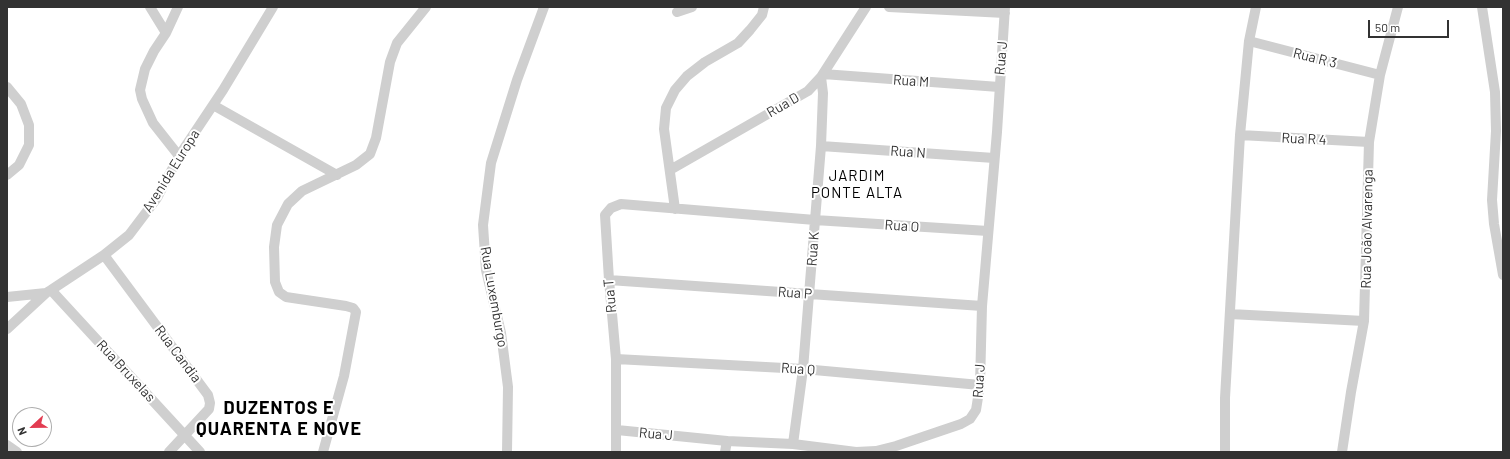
<!DOCTYPE html>
<html>
<head>
<meta charset="utf-8">
<style>
  body { margin:0 }
  #map { position:relative; width:1510px; height:459px; overflow:hidden; background:#fff; font-family:Barlow,sans-serif }
  canvas { display:block }
  .frame { position:absolute; inset:0; border:8px solid #323232; pointer-events:none }
  .north { position:absolute; left:12px; top:407px; width:40px; height:40px; box-sizing:border-box; background:#fff; border:1px solid #adadad; border-radius:50%; rotate:248deg; font-size:11px; font-weight:700; line-height:16px; text-align:center; color:#323232 }
  .north::after { content:''; display:block; margin:auto; width:14px; height:18px; background:#e23c51; clip-path:polygon(50% 0,100% 100%,50% 72%,0 100%) }
  .scale { position:absolute; left:1368px; top:20px; width:81px; height:18px; box-sizing:border-box; border:2px solid #323232; border-top:0; padding-left:5px; font-size:12px; line-height:14px; white-space:nowrap; color:#323232; -webkit-text-stroke:3px #fff; paint-order:stroke }
</style>
</head>
<body>
<div id="map">
<canvas width="1510" height="459"></canvas>
<div class="frame"></div>
<div class="north">N</div>
<div class="scale">50 m</div>
</div>
<script>
const g = document.querySelector('canvas').getContext('2d');
g.lineJoin = 'round';
const toPath = rows => new Path2D(rows.map(r => 'M' + r).join(''));
function stroke(path, color, width, dash) { g.strokeStyle = color; g.lineWidth = width; g.lineCap = dash ? 'butt' : 'round'; g.setLineDash(dash || []); g.stroke(path); }
function label(font, color, halo, rows, align = 'center') {
  g.font = font + ' Barlow,sans-serif'; g.lineWidth = 4; g.setLineDash([]); g.textBaseline = 'middle'; g.strokeStyle = halo; g.fillStyle = color; for (const [text, x, y, turn = 0] of rows) {
    g.save(); g.translate(x, y); g.rotate((+turn || 0) * Math.PI / 180); g.textAlign = isNaN(turn) ? turn : align; if (halo) g.strokeText(text, 0, 0); g.fillText(text, 0, 0); g.restore();
  }
}
stroke(toPath([
  [150,7,166,33],
  [178,7,166,33,154,51,145,69,140,90,142,99,153,123,179,156],
  [889,7,1005,13],
  [1482,7,1495,92,1496,131,1492,200,1494,224,1503,275],
  [677,12,692,7],
  [1249,41,1380,75],
  [823,74,999,87],
  [7,87,21,104,29,125,29,145,19,165,7,175],
  [213,105,337,175],
  [1240,135,1369,142],
  [821,146,994,158],
  [670,170,808,91,821,77,866,7],
  [675,209,664,129,666,108,675,90,687,76,705,62,738,43,750,30,762,15,764,7],
  [104,255,208,395,210,403,209,409,169,452],
  [609,280,982,306],
  [51,290,200,452],
  [7,297,46,293,51,290,104,255,129,235,157,198,179,156,223,90,273,7],
  [1230,314,1364,321],
  [7,329,46,293],
  [616,359,803,369,980,385],
  [617,430,727,441,793,444,856,452,876,451,896,446,961,424,970,419,976,410,980,385,982,306,997,132,1005,7],
  [793,444,803,369,821,146,823,93,821,77],
  [7,445,17,452],
  [323,452,344,376,356,312,353,308,346,306,286,297,279,292,275,282,274,247,277,225,288,204,302,191,356,165,370,154,376,138,390,62,397,43,426,7],
  [507,452,508,387,501,333,486,270,483,225,491,163,517,80,544,7],
  [616,452,616,359,609,280,605,215,611,208,621,204,815,220,988,231],
  [725,452,727,441],
  [1225,452,1225,398,1240,135,1249,41,1256,7],
  [1342,452,1351,392,1364,321,1369,142,1380,75,1398,7]
]), '#cfcfcf', 10);
label('14px', '#323232', '#fff', [
  ["Rua J",1001,58,-85],
  ["Rua R 3",1315,58,14],
  ["Rua M",911,81,4],
  ["Rua D",783,105,-30],
  ["Rua R 4",1304,139,3],
  ["Rua N",908,152,4],
  ["Avenida Europa",171,171,-58],
  ["Rua O",902,226,4],
  ["Rua João Alvarenga",1367,229,-89],
  ["Rua K",813,249,-86],
  ["Rua P",795,293,4],
  ["Rua T",610,296,-95],
  ["Rua Luxemburgo",494,297,80],
  ["Rua Candia",178,354,53],
  ["Rua Q",798,369,4],
  ["Rua Bruxelas",126,371,47],
  ["Rua J",979,381,-86],
  ["Rua J",656,434,5]
]);
g.letterSpacing = '1px';
label('15px', '#000', '#fff', [
  ["JARDIM",857,176],
  ["PONTE ALTA",857,193]
]);
g.letterSpacing = '0px';
g.letterSpacing = '1px';
label('bold 18px', '#000', '#fff', [
  ["DUZENTOS E",279,408],
  ["QUARENTA E NOVE",279,429]
]);
g.letterSpacing = '0px';
</script>
</body>
</html>
